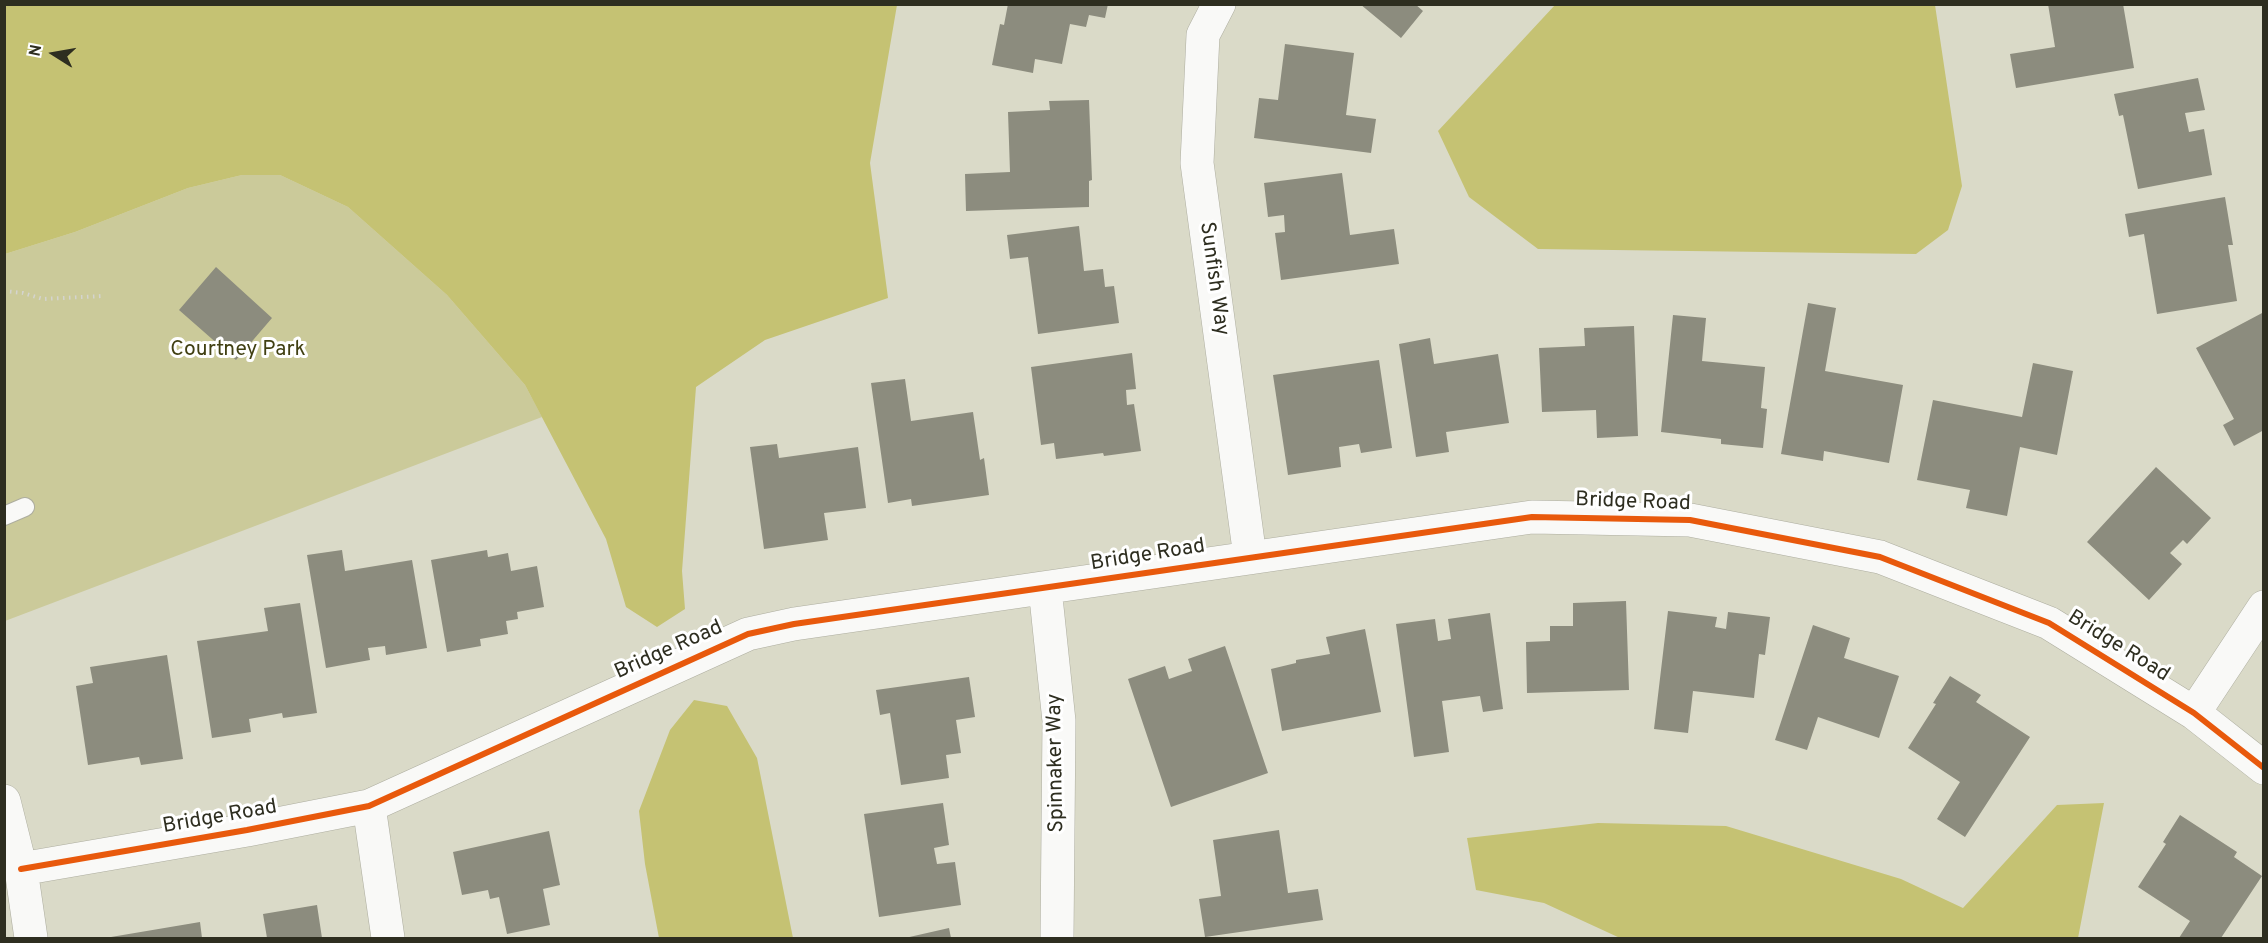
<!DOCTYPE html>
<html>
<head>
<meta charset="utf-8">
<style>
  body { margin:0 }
  #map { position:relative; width:2268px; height:943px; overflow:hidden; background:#dadac8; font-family:Overpass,sans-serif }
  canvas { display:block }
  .frame { position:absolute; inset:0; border:6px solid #2e2e20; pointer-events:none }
  .north { position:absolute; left:24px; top:24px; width:60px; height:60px; -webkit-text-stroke:4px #fff; paint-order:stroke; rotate:281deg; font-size:16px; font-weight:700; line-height:24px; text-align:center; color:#2e2e20 }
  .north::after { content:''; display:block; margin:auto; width:21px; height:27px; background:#2e2e20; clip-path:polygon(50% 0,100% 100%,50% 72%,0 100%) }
</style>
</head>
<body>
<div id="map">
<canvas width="2268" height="943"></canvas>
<div class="frame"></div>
<div class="north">N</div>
</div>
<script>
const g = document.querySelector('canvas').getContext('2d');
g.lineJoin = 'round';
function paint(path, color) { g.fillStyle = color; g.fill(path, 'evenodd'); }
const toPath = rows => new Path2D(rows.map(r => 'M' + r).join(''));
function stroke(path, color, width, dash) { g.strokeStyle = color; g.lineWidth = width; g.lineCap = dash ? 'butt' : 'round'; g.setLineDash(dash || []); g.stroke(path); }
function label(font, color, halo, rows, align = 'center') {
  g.font = font + ' Overpass,sans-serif'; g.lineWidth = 6; g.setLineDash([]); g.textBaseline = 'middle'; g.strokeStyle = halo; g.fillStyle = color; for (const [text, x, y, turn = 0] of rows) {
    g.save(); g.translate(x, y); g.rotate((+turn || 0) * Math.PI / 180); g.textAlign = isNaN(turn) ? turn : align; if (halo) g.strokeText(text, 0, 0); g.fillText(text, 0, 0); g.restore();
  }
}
paint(toPath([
  [242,175,280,175,348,207,447,295,525,385,542,417,5,621,5,254,75,232,188,188]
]), '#cbca9a');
paint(toPath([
  [5,4,897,5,870,163,888,298,765,340,696,387,682,571,685,609,657,627,626,607,606,539,525,385,447,295,348,207,280,175,242,175,188,188,75,232,5,254],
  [1555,5,1935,5,1962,186,1948,230,1916,254,1538,249,1469,197,1438,131],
  [694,700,727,706,757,758,793,938,659,938,645,864,639,811,670,730],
  [2104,803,2078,938,1620,938,1544,903,1476,890,1467,838,1598,823,1726,826,1901,879,1963,908,2057,805]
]), '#c5c273');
paint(toPath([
  [1008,4,1108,4,1105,18,1089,15,1086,27,1070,24,1062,64,1035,59,1033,73,992,65,1000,24,1004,25],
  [1360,4,1415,4,1423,11,1401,38],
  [2048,4,2123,4,2134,68,2016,88,2010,54,2055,47],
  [1285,44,1354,53,1346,115,1376,119,1371,153,1254,138,1259,98,1278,100],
  [2198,78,2205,110,2185,113,2189,132,2204,129,2212,175,2138,189,2123,115,2119,116,2114,94],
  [1089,100,1092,180,1089,181,1089,207,966,211,965,174,1010,172,1008,112,1050,110,1049,101],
  [1342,173,1350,235,1394,229,1399,264,1281,280,1275,233,1285,232,1284,215,1268,217,1264,183],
  [2225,197,2233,245,2228,245,2237,301,2157,314,2144,234,2129,237,2125,214],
  [1079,226,1084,271,1103,269,1105,287,1114,286,1119,323,1038,334,1028,257,1010,259,1007,235],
  [216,267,272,318,236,360,179,310],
  [1808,303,1836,308,1825,371,1903,385,1889,463,1824,451,1823,461,1781,454],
  [2264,312,2264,430,2234,446,2223,425,2234,419,2196,348],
  [1673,315,1706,318,1702,361,1765,367,1761,408,1767,409,1763,448,1721,444,1721,439,1661,432],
  [1634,326,1638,436,1597,438,1596,410,1542,412,1539,348,1585,346,1584,328],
  [1430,338,1434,364,1498,354,1509,423,1446,432,1449,452,1416,457,1399,344],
  [1132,353,1136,389,1126,390,1127,405,1134,404,1141,451,1104,456,1103,453,1056,459,1054,443,1041,445,1031,367],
  [1379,360,1392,448,1361,453,1359,444,1339,447,1341,467,1288,475,1273,375],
  [2033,363,2073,371,2057,455,2020,447,2007,516,1966,508,1970,490,1917,480,1933,400,2022,417],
  [905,379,911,421,973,412,980,460,984,458,989,495,912,506,911,499,888,503,871,383],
  [777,444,779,458,858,447,866,508,824,513,828,540,764,549,750,447],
  [2156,467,2211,518,2187,544,2183,540,2170,553,2182,564,2149,600,2087,542],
  [342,550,345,571,412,560,427,648,386,655,385,646,368,648,370,660,326,668,307,555],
  [487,550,488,557,508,553,511,571,537,566,544,607,517,612,518,619,506,621,508,634,480,639,481,646,447,652,431,560],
  [1626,601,1629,690,1527,693,1526,642,1550,641,1550,626,1573,626,1573,603],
  [300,603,317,713,283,718,282,713,249,719,251,732,212,738,197,641,268,631,264,608],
  [1668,611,1717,617,1715,627,1726,629,1728,612,1770,617,1765,655,1759,654,1754,698,1693,691,1688,733,1654,729],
  [1490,613,1503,709,1483,712,1480,696,1442,701,1449,752,1414,757,1396,624,1435,619,1438,641,1451,639,1448,619],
  [1813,625,1850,638,1844,658,1899,676,1879,738,1818,717,1807,750,1775,740],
  [1365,629,1381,712,1282,731,1271,669,1296,663,1296,660,1330,654,1326,637],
  [1225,646,1268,773,1171,807,1128,679,1165,666,1169,679,1192,671,1188,659],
  [167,655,183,759,141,765,139,757,88,765,76,686,93,683,90,667],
  [1950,676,1981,695,1976,702,2030,737,1965,837,1937,819,1960,782,1908,748,1936,704,1933,703],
  [969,677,975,717,956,720,961,753,946,755,949,778,901,785,890,713,880,715,876,690],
  [943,803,949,845,934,848,937,864,955,862,961,905,879,917,864,814],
  [2180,815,2237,852,2234,857,2262,876,2221,938,2179,938,2190,921,2138,887,2166,844,2163,842],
  [1279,830,1288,893,1318,889,1323,920,1205,937,1199,899,1221,896,1213,840],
  [549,831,560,885,543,889,550,925,507,934,499,897,490,899,488,890,462,895,453,852],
  [317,905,322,938,267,938,263,914],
  [200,922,202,938,111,938,111,937],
  [949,928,951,938,905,938]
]), '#8c8c7e');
const service = toPath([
  [4,516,25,507]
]);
const minor = toPath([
  [1219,4,1203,35,1197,163,1250,557],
  [1045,588,1059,721,1057,938],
  [2194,713,2264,607],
  [4,801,21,869,31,938],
  [369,806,388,938],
  [21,869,247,830,369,806,748,634,794,624,1532,517,1690,520,1880,557,2049,623,2194,713,2264,768]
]);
stroke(service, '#adad9f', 20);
stroke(minor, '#adad9f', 34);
stroke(toPath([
  [4,291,23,293,43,299,102,296]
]), '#d4d4cf', 4, [1.5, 4.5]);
stroke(service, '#f9f9f7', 18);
stroke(minor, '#f9f9f7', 33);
stroke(toPath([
  [21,869,247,830,369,806,748,634,794,624,1532,517,1690,520,1880,557,2049,623,2194,713,2264,768]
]), '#e8590c', 6);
label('21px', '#2e2e20', '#fff', [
  ["Sunfish Way",1213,279,82],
  ["Bridge Road",1633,503,2],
  ["Bridge Road",1148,556,-9],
  ["Bridge Road",2118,647,32],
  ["Bridge Road",669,651,-24],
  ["Spinnaker Way",1057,763,-91],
  ["Bridge Road",220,818,-10]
]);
label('21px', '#414013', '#fff', [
  ["Courtney Park",238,351]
]);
</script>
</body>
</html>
